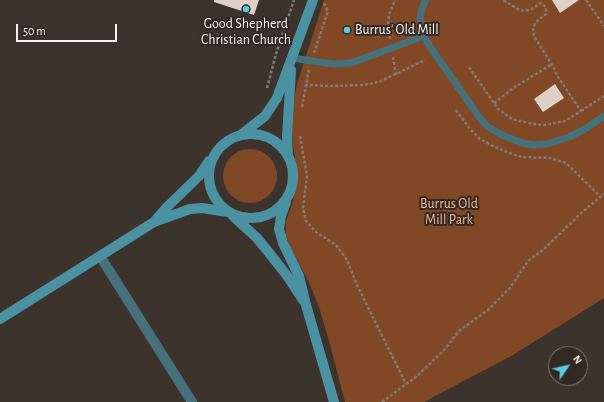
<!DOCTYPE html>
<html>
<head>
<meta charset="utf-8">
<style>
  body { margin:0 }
  #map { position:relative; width:604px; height:402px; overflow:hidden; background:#3d332d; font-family:"Alegreya Sans",sans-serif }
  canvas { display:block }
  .north { position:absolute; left:548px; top:346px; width:40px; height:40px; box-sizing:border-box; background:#332923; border:1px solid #827974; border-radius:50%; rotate:56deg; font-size:11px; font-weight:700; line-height:16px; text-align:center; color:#f8f1ed }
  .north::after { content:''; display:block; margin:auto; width:14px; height:18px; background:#57c9e2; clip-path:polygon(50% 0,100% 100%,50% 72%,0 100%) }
  .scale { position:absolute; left:16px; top:24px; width:101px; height:18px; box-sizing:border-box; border:2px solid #f8f1ed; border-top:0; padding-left:5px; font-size:12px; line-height:14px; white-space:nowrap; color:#f8f1ed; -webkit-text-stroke:3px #332923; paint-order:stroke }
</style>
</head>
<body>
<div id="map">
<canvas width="604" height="402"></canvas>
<div class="north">N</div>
<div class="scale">50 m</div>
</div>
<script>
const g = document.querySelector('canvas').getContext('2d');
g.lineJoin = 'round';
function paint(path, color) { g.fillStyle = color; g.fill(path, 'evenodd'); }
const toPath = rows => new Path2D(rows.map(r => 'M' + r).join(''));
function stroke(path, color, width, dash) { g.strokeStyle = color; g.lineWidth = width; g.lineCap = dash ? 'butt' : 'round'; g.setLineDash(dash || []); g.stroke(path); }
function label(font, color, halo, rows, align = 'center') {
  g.font = font + ' "Alegreya Sans",sans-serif'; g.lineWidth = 4; g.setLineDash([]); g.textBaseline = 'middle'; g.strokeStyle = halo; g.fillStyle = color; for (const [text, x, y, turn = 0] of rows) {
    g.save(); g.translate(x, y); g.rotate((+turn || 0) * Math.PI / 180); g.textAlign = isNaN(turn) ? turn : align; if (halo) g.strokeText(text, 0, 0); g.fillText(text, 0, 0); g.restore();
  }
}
paint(toPath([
  [324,0,604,0,604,298,513,355,424,402,345,402,329,341,319,307,308,280,291,250,286,236,286,222,293,201,297,173,291,129,294,100,297,84],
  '223 176a27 27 0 1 1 54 0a27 27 0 1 1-54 0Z'
]), '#804824');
paint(toPath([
  [214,0,259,0,254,15,214,2],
  [552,0,579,0,560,13],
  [555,84,564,98,543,112,534,99]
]), '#ddd0c8');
stroke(toPath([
  [586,0,604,26],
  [390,39,388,25,389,14,395,0],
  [314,53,328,11,324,3],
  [393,57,396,75],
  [469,67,498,109,512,119,533,124,544,125,565,121,581,111,558,77,554,68,534,36,533,27,538,20,546,14,546,7,540,3,534,8,529,10,524,11,518,9,503,0],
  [305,85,333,86,363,85,379,82,425,60],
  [267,88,276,54,294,0],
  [494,103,515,87,552,64],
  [302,107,309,69],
  [456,110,471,130,480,139,493,146,509,153,522,157,550,158,566,163,601,197],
  [581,111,604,96],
  [300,136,307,176,303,208,306,221,316,232,336,245,347,260,356,283,406,384],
  [382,402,417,376,444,350,460,330,488,310,510,288,528,261,544,249,580,214,604,194]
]), '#837a75', 2.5, [3, 2]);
stroke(toPath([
  [426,0,422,8,420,18,424,36,431,48,479,117,488,127,502,135,522,143,533,145,547,144,569,137,585,129,604,116],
  [292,58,333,64,351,63,424,36]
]), '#46717b', 7);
stroke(toPath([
  [100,256,192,402]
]), '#46717b', 10);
stroke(toPath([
  '209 176a42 42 0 1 1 84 0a42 42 0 1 1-84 0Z',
  [242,134,265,116,277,98,313,0],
  [288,156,287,136,291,70],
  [286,202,281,216,279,229,283,243,299,276,306,305,334,402],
  [233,216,257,238,270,254,288,277,303,300],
  [154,222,167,207,199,176,209,161],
  [0,319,154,222,190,209,202,208,228,212]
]), '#4a92a2', 10);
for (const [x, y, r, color] of [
  [246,9,4,"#57c9e2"],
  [347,30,4,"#57c9e2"]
]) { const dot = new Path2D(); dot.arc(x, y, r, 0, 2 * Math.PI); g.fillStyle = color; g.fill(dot); stroke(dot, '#332923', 1.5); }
label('14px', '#f8f1ed', '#332923', [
  ["Good Shepherd",246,24],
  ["Christian Church",246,40],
  ["Burrus' Old Mill",355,30,"left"]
]);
label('14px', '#f2b693', '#332923', [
  ["Burrus Old",449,204],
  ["Mill Park",449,220]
]);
</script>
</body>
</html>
